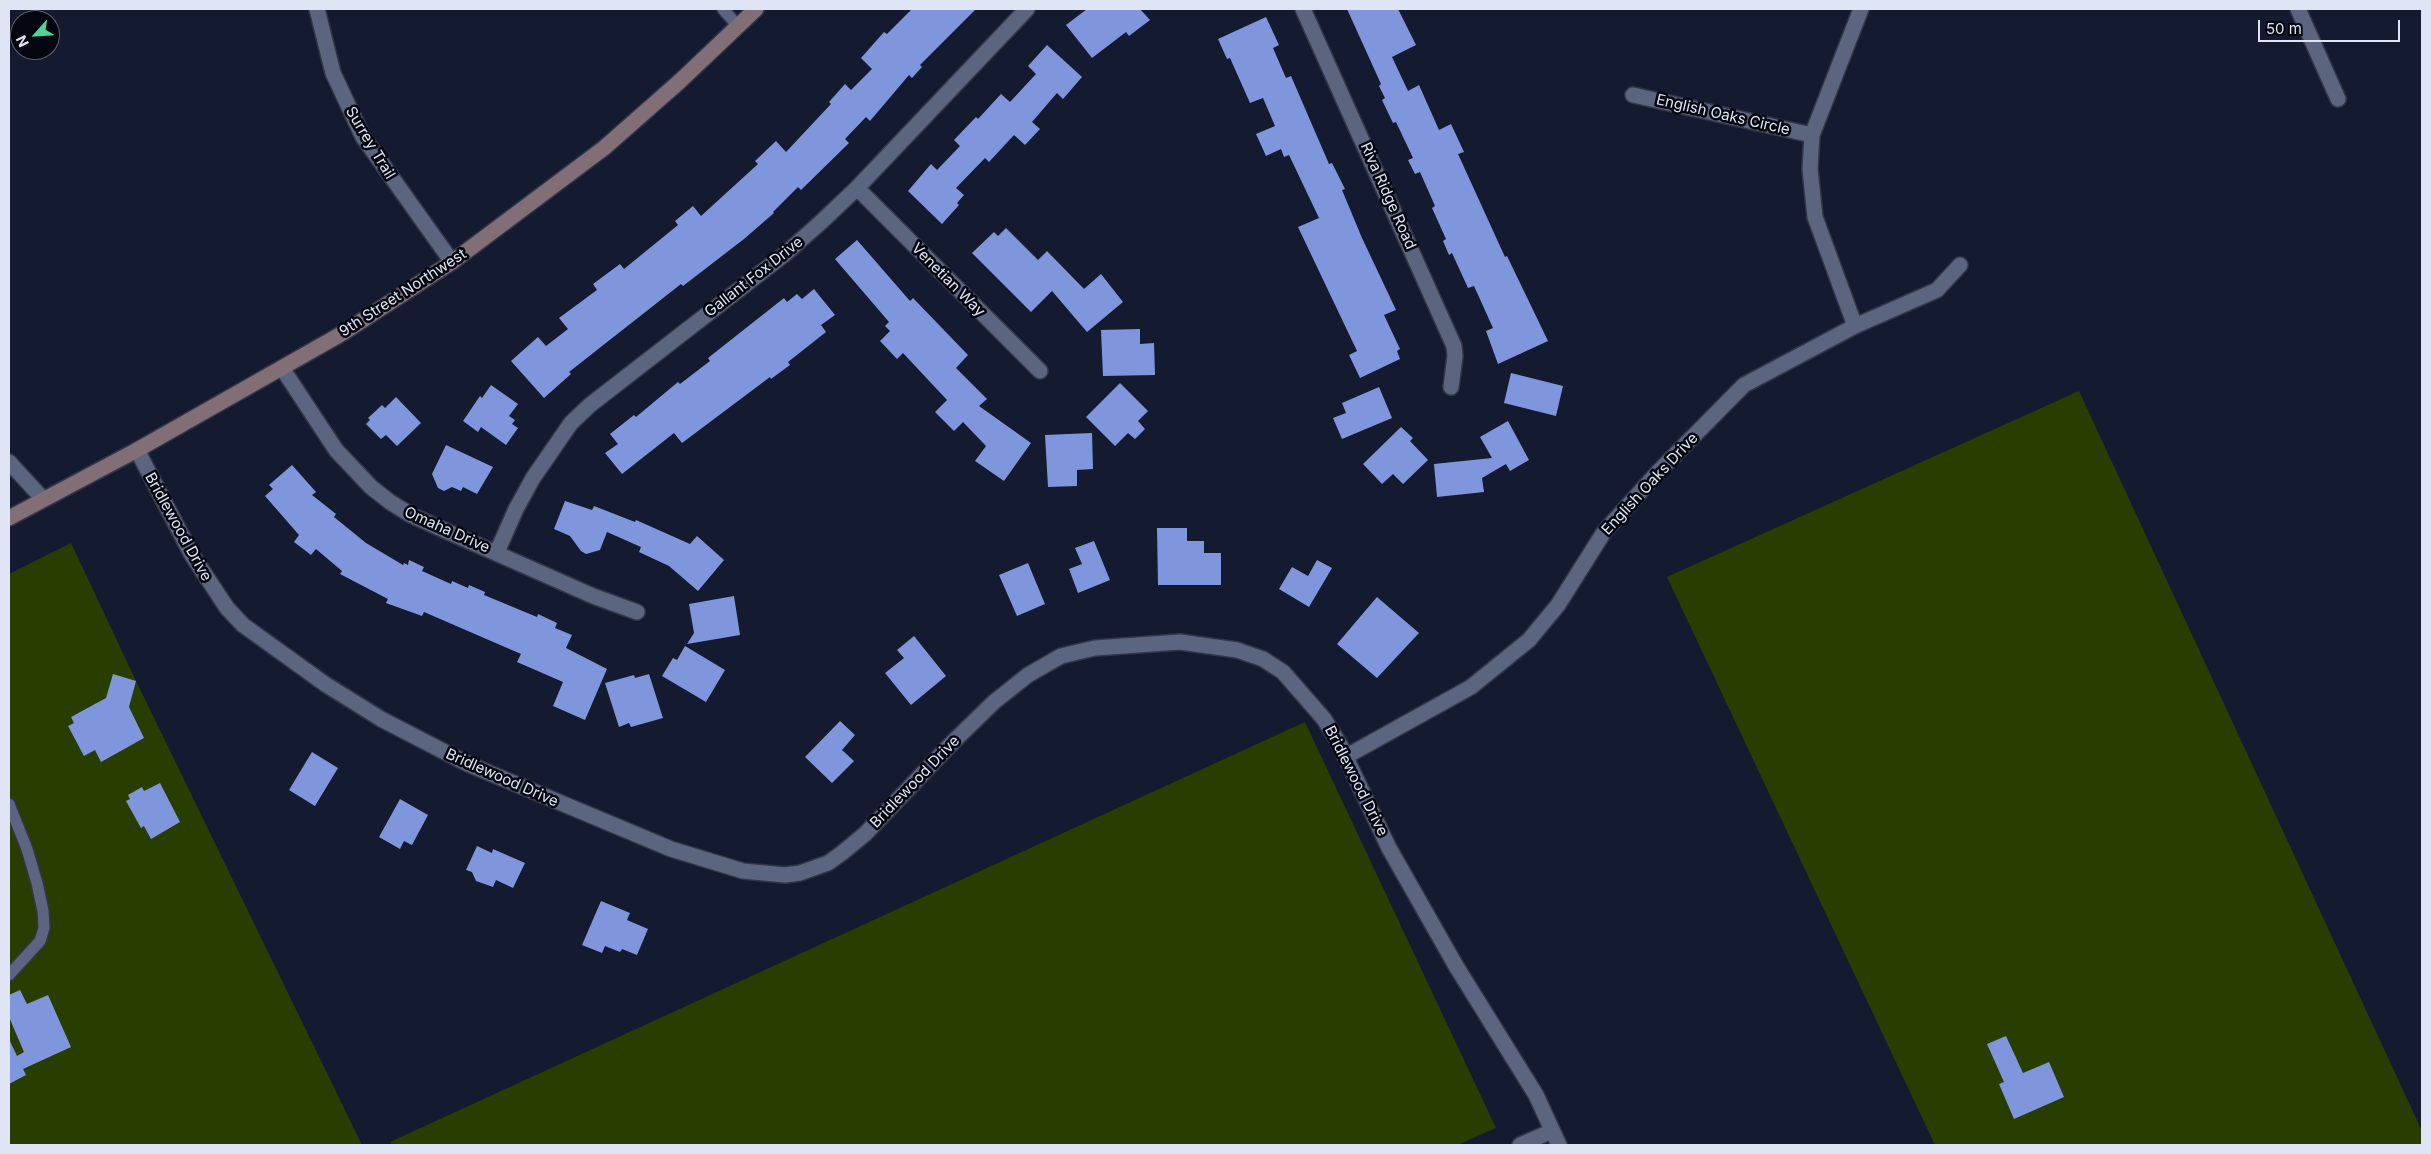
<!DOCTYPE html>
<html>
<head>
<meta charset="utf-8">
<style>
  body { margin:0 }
  #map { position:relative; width:2431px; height:1154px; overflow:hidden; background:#141b30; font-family:Inter,sans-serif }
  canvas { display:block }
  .frame { position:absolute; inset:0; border:10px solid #dfe5f4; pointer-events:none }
  .north { position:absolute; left:10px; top:10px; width:50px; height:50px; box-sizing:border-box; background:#04060f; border:1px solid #5c5f6b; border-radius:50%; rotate:244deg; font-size:14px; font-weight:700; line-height:20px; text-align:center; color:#dfe5f4 }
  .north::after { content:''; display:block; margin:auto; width:18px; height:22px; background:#4ed399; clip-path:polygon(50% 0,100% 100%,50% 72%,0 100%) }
  .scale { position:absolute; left:2258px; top:20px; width:142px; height:22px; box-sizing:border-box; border:2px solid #dfe5f4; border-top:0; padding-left:6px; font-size:15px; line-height:18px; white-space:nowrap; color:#dfe5f4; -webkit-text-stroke:4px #04060f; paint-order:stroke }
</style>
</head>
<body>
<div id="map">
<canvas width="2431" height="1154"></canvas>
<div class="frame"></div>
<div class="north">N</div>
<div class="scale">50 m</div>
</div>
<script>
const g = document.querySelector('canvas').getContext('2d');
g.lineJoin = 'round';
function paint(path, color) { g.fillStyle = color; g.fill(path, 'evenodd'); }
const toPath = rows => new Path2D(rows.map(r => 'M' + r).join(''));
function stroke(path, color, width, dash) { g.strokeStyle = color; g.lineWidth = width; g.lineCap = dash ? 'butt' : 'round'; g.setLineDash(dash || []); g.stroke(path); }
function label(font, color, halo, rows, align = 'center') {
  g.font = font + ' Inter,sans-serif'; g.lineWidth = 5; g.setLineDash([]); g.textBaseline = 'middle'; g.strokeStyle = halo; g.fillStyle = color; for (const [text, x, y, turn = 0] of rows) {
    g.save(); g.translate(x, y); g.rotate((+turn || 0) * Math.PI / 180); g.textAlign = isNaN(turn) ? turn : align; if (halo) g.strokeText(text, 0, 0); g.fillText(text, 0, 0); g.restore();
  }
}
paint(toPath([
  [2079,391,2422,1131,2422,1145,1935,1145,1667,577],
  [71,543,136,681,362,1145,9,1145,9,574],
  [1305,722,1496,1128,1457,1145,392,1145,390,1142]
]), '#283e01');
paint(toPath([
  [912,9,976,9,920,65,922,67,912,78,909,75,870,121,866,117,845,139,849,143,801,190,798,187,773,212,774,213,744,239,683,286,681,284,569,372,571,374,544,398,511,361,538,337,546,346,568,329,559,318,597,290,593,284,620,264,624,269,678,225,675,221,693,206,701,216,758,164,755,161,776,141,786,152,831,104,829,102,845,84,851,90,872,69,861,58,884,32,887,34],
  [1087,9,1140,9,1150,20,1129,36,1126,32,1092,58,1066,25],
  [1347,9,1398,9,1416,45,1392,57,1408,91,1419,85,1439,130,1451,124,1464,152,1458,154,1505,257,1507,256,1548,341,1498,364,1486,331,1493,328,1474,286,1468,288,1452,253,1449,255,1443,241,1446,239,1432,208,1435,206,1420,172,1415,174,1408,160,1413,158,1396,122,1393,123,1382,100,1385,98,1379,86,1381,84],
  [1266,17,1279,45,1273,48,1286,78,1291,76,1329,164,1332,163,1345,189,1342,190,1362,238,1396,310,1384,315,1400,349,1397,351,1400,359,1360,378,1349,355,1357,351,1298,227,1319,218,1289,155,1284,157,1281,149,1266,156,1256,134,1275,126,1263,98,1250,103,1230,58,1227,59,1218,39],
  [1047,45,1082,77,1063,99,1057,93,1032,122,1040,129,1025,145,1014,135,989,162,985,158,956,188,964,195,957,203,959,205,942,224,908,191,931,164,937,170,960,146,954,140,976,117,978,119,1001,94,1010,102,1036,74,1028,66],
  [1006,228,1038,260,1047,251,1084,289,1101,274,1123,302,1087,332,1052,291,1031,312,972,253,994,232,998,236],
  [857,240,910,301,913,298,968,355,956,368,987,399,979,406,1031,443,1004,481,975,461,986,446,963,422,954,431,935,412,947,400,903,353,897,359,880,341,890,331,885,326,889,322,835,259],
  [814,289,835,315,821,325,826,332,788,362,790,365,771,379,770,377,682,443,674,433,622,474,605,453,618,444,610,434,634,415,636,417,678,382,680,384,710,361,708,358,784,298,787,302,797,294,802,299],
  [1140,329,1140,344,1154,343,1155,375,1103,376,1101,330],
  [1511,373,1563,386,1556,416,1504,403],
  [1120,383,1148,411,1138,421,1145,429,1135,439,1128,433,1115,446,1086,417],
  [491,385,518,404,509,416,515,420,512,424,518,428,506,445,481,427,478,432,463,421,480,396,482,398],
  [1379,387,1392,418,1342,439,1333,418,1346,413,1342,403],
  [396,397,421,423,397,446,386,435,381,439,366,424,370,420,368,418,382,405,385,408],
  [1508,421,1529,460,1510,471,1506,464,1482,478,1484,492,1437,497,1434,464,1492,458,1480,437],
  [1401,427,1413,438,1410,441,1428,460,1403,484,1393,474,1382,484,1363,464],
  [1092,433,1093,469,1077,470,1077,486,1048,487,1045,435],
  [446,445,493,467,477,494,463,487,461,491,452,487,444,491,438,488,432,474],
  [292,465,316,492,312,495,336,514,334,517,366,543,403,565,404,563,408,565,409,560,424,567,422,571,451,584,452,581,468,588,469,585,485,592,484,595,537,617,538,614,557,623,555,628,572,635,566,648,607,669,585,720,553,706,563,682,517,662,521,654,424,612,422,616,386,603,388,599,340,574,342,571,316,549,311,555,294,542,299,535,265,496,273,489,269,485],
  [565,501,592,510,594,506,635,522,636,520,690,544,697,536,724,560,698,591,669,566,639,552,641,547,607,532,600,550,586,554,581,551,570,536,554,529],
  [1157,528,1187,528,1187,541,1204,541,1204,553,1221,553,1221,585,1158,585],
  [1094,541,1110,580,1078,593,1069,569,1082,564,1075,548],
  [1317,560,1332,568,1309,607,1279,589,1292,567,1308,576],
  [1028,563,1045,604,1017,616,999,575],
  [734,596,740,635,687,644,694,633,689,604],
  [1377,597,1419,633,1377,678,1337,644],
  [914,636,946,676,911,705,885,673,904,658,897,650],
  [685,646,725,670,706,702,662,676,673,658,677,660],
  [113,674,136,681,129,707,144,738,101,762,95,750,84,756,68,726,74,723,71,717,106,698],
  [649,674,663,718,631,727,629,723,619,727,605,683,634,675,635,678],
  [840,721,855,735,842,750,854,761,832,783,805,757],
  [312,752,338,768,315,806,289,790],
  [160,783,180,822,151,839,144,826,141,828,126,801,130,799,128,795,142,787,144,791],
  [400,799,428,815,412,845,404,841,400,849,379,837],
  [477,846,492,853,493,849,525,863,513,888,496,880,493,887,476,881,472,872,466,870],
  [601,901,630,913,627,920,648,929,637,955,622,949,620,952,605,946,602,953,582,945],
  [20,990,27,1004,48,995,71,1047,23,1069,26,1075,9,1084,9,1039,17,1056,24,1052,9,1017,9,995],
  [2006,1036,2023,1073,2049,1062,2064,1097,2014,1119,1999,1084,2004,1082,1987,1044]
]), '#7f96dc');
const lane = toPath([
  [723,9,738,26],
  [9,804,27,849,37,883,43,911,44,928,40,941,9,975]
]);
const street = toPath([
  [317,9,333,73,363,137,452,262],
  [1303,9,1454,346,1455,356,1451,387],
  [2298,9,2338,99],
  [1633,95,1812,135],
  [857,188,1040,371],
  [1855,326,1815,217,1810,169,1812,135,1861,9],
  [282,368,336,450,371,487,390,502,411,515,446,531,593,596,637,612],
  [137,450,192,555,227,608,243,625,325,684,381,719,468,764,671,849,743,871,785,875,800,873,828,863,842,853,865,834,953,742,994,702,1028,675,1061,656,1095,648,1180,642,1237,650,1263,659,1283,672,1324,719,1340,745,1389,848,1456,966,1536,1095,1559,1145],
  [9,462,43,499],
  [497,552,516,509,533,478,571,423,590,405,785,254,820,223,857,188,1027,9],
  [1345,757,1471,687,1529,640,1558,605,1604,532,1659,471,1744,385,1855,326,1937,290,1960,265],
  [1520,1145,1552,1131]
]);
const secondary = toPath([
  [9,518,137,450,343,333,452,262,604,148,679,82,756,9]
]);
stroke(lane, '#333648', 14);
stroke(street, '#333648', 18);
stroke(secondary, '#333648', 18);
stroke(lane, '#5c657f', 11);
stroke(street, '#5c657f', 15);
stroke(secondary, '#826e76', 15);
label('15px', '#dfe5f4', '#04060f', [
  ["English Oaks Circle",1723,115,13],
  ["Surrey Trail",370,143,59],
  ["Riva Ridge Road",1388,196,66],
  ["Gallant Fox Drive",754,277,-38],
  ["Venetian Way",948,280,45],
  ["9th Street Northwest",403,293,-33],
  ["English Oaks Drive",1650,484,-47],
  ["Bridlewood Drive",178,527,61],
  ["Omaha Drive",447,530,24],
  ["Bridlewood Drive",502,778,24],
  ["Bridlewood Drive",1356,781,63],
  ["Bridlewood Drive",915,782,-46]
]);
</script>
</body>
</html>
